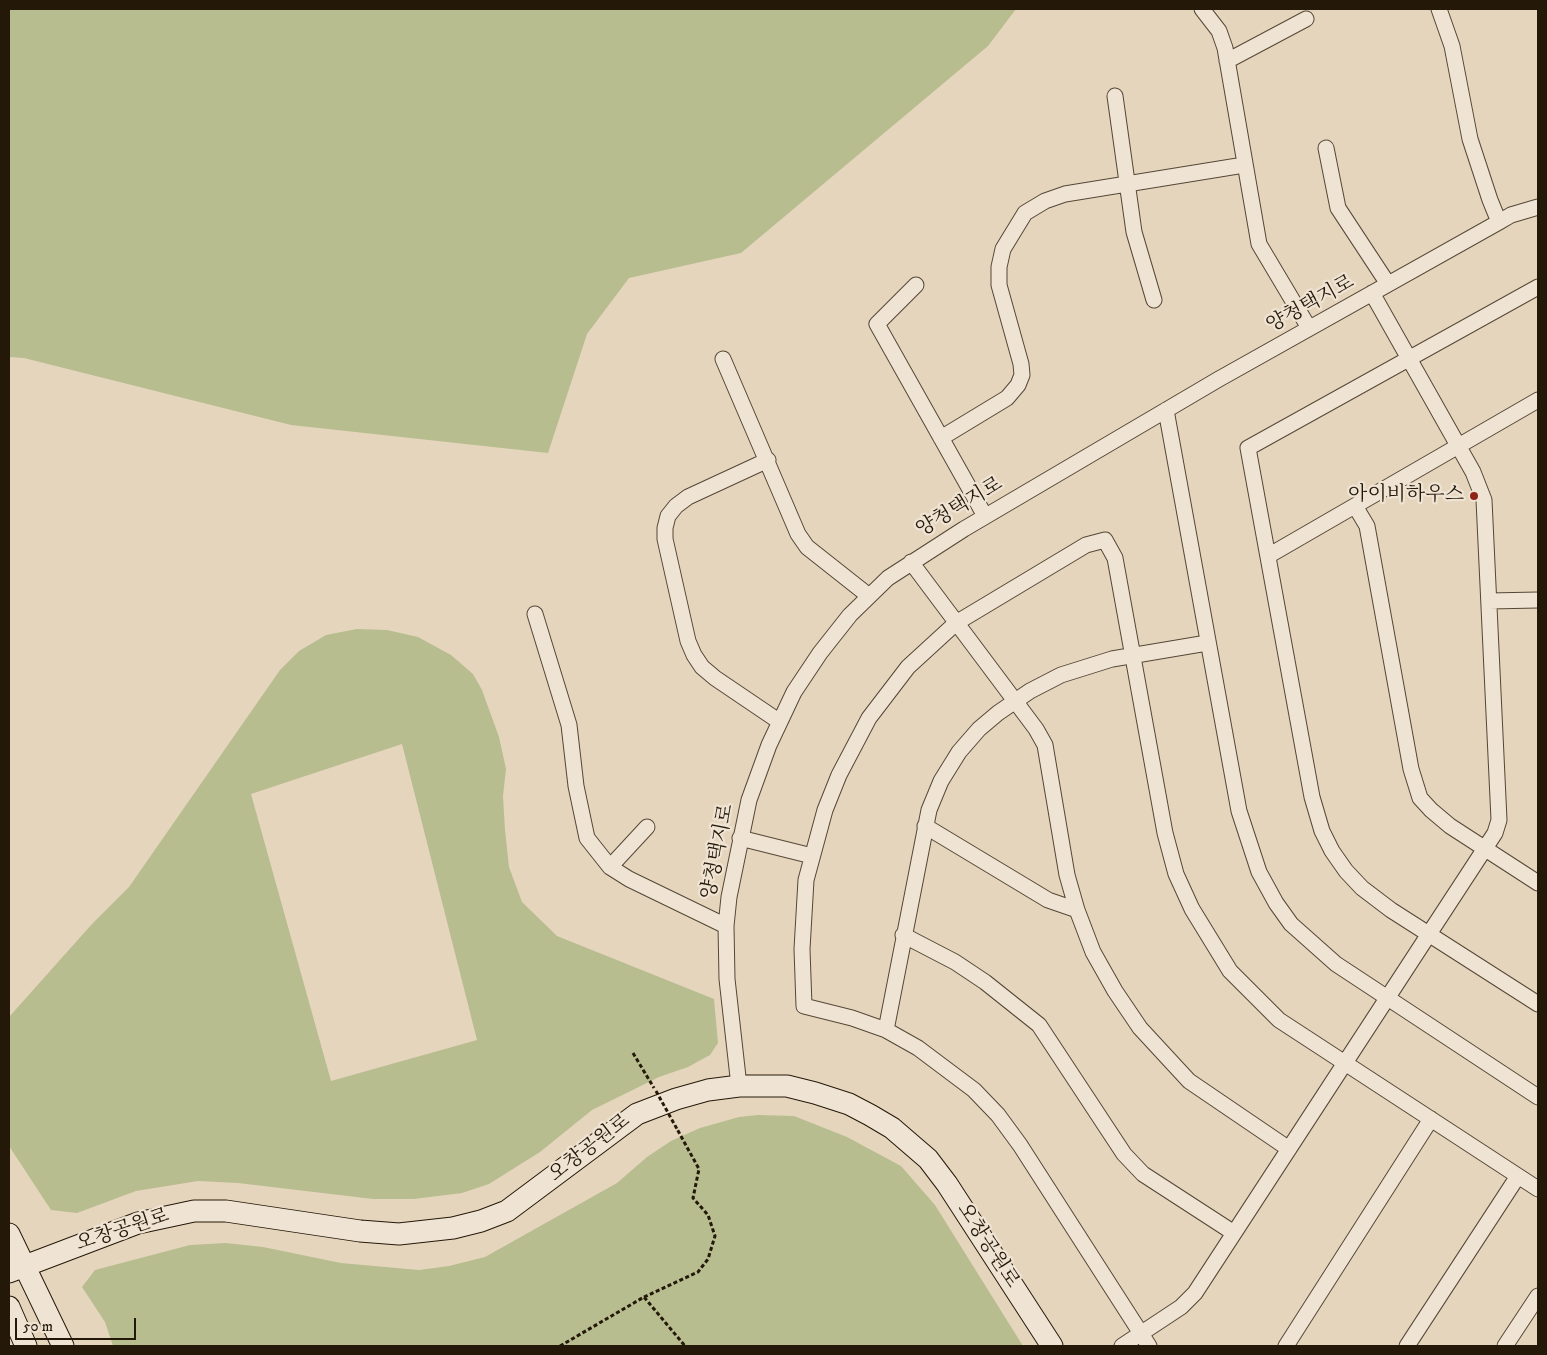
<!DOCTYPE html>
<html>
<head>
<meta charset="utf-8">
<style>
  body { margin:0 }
  #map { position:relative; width:1547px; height:1355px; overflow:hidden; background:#e6d5bd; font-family:"IM FELL DW Pica",serif }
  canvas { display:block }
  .frame { position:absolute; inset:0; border:10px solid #241808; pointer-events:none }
  .scale { position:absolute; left:15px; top:1318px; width:121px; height:22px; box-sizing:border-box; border:2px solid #241808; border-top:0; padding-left:6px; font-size:15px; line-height:18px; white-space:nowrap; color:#241808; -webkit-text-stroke:4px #efe4d4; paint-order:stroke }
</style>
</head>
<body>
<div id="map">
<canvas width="1547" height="1355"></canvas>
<div class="frame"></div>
<div class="scale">50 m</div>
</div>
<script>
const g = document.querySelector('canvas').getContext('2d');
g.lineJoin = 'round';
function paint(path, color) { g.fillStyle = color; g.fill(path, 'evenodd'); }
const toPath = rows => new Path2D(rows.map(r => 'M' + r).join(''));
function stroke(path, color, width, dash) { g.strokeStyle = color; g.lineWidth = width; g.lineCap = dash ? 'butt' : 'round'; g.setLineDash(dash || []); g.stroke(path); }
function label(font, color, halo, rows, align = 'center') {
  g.font = font + ' "IM FELL DW Pica","Noto Serif KR",serif'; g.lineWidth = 4.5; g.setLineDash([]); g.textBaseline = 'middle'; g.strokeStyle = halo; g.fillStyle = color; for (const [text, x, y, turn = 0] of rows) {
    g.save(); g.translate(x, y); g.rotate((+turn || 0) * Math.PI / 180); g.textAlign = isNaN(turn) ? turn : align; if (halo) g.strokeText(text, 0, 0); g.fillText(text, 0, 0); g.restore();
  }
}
paint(toPath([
  [9,9,1016,9,988,46,741,253,629,278,587,334,548,453,291,425,24,358,9,357],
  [357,629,387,630,418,637,451,655,473,674,482,690,499,737,506,769,503,796,505,830,509,867,522,902,557,936,714,999,718,1043,710,1055,688,1067,659,1077,592,1110,540,1152,489,1184,462,1193,414,1199,373,1199,238,1183,198,1181,136,1191,77,1213,51,1210,9,1146,9,1017,92,924,129,887,280,670,299,651,326,635],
  [402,744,477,1040,331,1081,251,794],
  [758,1115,794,1116,847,1137,901,1166,935,1205,1023,1346,113,1346,105,1322,82,1287,95,1270,190,1245,226,1243,263,1247,341,1263,419,1270,449,1266,485,1257,617,1183,647,1157,671,1141,700,1128,739,1117]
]), '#b7bd8f');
const street = toPath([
  [1202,9,1219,31,1225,48,1259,244,1309,328],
  [1439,9,1452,46,1470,139,1490,200,1499,222],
  [1227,61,1306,19],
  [1115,96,1134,232,1154,300],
  [1326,148,1338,208,1388,284],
  [916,285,877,324,985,516],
  [1538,287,1248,448,1312,797,1322,831,1332,851,1346,871,1362,888,1391,910,1538,1004],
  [723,359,798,534,807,547,869,596],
  [1166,410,1239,811,1259,872,1276,903,1291,924,1336,964,1538,1097],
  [941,438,1007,398,1018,385,1022,375,1021,364,999,285,999,267,1003,249,1025,213,1045,201,1065,194,1244,165],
  [768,460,688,497,676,506,668,516,665,528,665,539,688,641,694,655,702,667,715,678,780,722],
  [1355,506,1367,526,1411,769,1420,798,1431,810,1450,826,1538,883],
  [1268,556,1538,400],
  [911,562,1036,729,1045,745,1067,875,1077,910,1093,952,1115,991,1140,1028,1189,1081,1289,1149],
  [1489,601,1538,600],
  [535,614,569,725,576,786,587,838,610,867,629,879,726,926],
  [925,826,1048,900,1077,910],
  [740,838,812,856],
  [610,867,647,827],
  [903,935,955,962,985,982,1039,1025,1124,1154,1143,1174,1234,1233],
  [886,1030,929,810,941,781,959,752,979,729,998,713,1030,691,1061,675,1112,659,1207,643],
  [739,1086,727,979,726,926,729,897,749,800,769,745,794,692,820,653,850,615,888,578,964,529,1219,379,1499,222,1511,215,1538,207],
  [1122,1346,1181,1307,1195,1293,1429,934,1495,833,1499,820,1484,500,1473,472,1372,293],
  [1149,1346,1020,1145,998,1115,974,1090,918,1048,886,1030,852,1018,804,1006,802,949,806,880,825,810,839,775,869,718,908,667,956,623,1086,545,1105,540,1115,558,1165,833,1176,874,1192,909,1230,971,1279,1020,1538,1189],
  [1286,1346,1431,1119],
  [1407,1346,1518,1176],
  [1505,1346,1538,1296]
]);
const secondary = toPath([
  [9,1234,63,1346],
  [9,1272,138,1223,194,1211,226,1211,360,1231,399,1234,453,1228,481,1221,507,1211,637,1114,676,1099,708,1090,739,1086,787,1086,815,1093,849,1104,870,1115,892,1128,928,1159,947,1184,1052,1346],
  [9,1307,26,1346]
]);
stroke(street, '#544735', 17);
stroke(secondary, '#241808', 23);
stroke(toPath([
  [633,1053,654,1088],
  [644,1297,698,1272,708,1259,715,1236,708,1215,693,1198,699,1169,677,1129],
  [560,1346,644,1297,685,1346]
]), '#241808', 3, [4, 2.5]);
stroke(street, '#efe4d4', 15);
stroke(secondary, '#efe4d4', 21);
stroke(toPath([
  [656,1091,677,1129]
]), '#241808', 3, [4, 2.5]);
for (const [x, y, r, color] of [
  [1474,496,5,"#8f2418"]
]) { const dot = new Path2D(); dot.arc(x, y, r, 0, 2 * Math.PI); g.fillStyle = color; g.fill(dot); stroke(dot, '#efe4d4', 2); }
label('20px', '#241808', '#efe4d4', [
  ["양청택지로",1311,305,-29],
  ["양청택지로",960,508,-31],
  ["양청택지로",719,852,-79],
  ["오창공원로",590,1149,-38],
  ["오창공원로",123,1231,-18],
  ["오창공원로",987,1246,57]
]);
label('20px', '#241808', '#efe4d4', [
  ["아이비하우스",1464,496]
], 'right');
</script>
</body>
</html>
